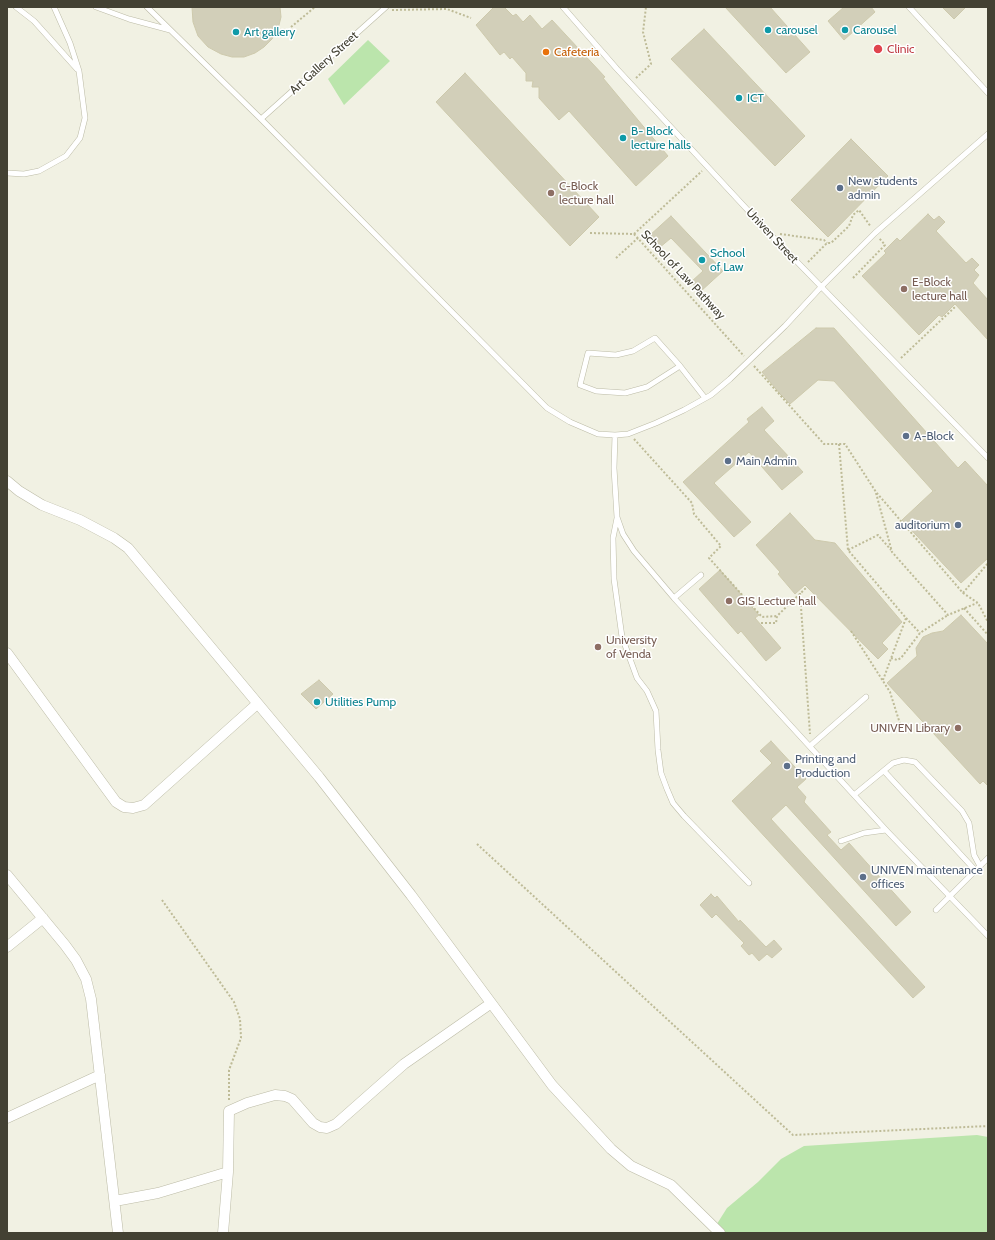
<!DOCTYPE html>
<html>
<head>
<meta charset="utf-8">
<style>
  body { margin:0 }
  #map { position:relative; width:995px; height:1240px; overflow:hidden; background:#f1f1e3; font-family:Cabin,sans-serif }
  canvas { display:block }
  .frame { position:absolute; inset:0; border:8px solid #434133; pointer-events:none }
</style>
</head>
<body>
<div id="map">
<canvas width="995" height="1240"></canvas>
<div class="frame"></div>
</div>
<script>
const g = document.querySelector('canvas').getContext('2d');
g.lineJoin = 'round';
function paint(path, color) { g.fillStyle = color; g.fill(path, 'evenodd'); }
const toPath = rows => new Path2D(rows.map(r => 'M' + r).join(''));
function stroke(path, color, width, dash) { g.strokeStyle = color; g.lineWidth = width; g.lineCap = dash ? 'butt' : 'round'; g.setLineDash(dash || []); g.stroke(path); }
function label(font, color, halo, rows, align = 'center') {
  g.font = font + ' Cabin,sans-serif'; g.lineWidth = 3; g.setLineDash([]); g.textBaseline = 'middle'; g.strokeStyle = halo; g.fillStyle = color; for (const [text, x, y, turn = 0] of rows) {
    g.save(); g.translate(x, y); g.rotate((+turn || 0) * Math.PI / 180); g.textAlign = isNaN(turn) ? turn : align; if (halo) g.strokeText(text, 0, 0); g.fillText(text, 0, 0); g.restore();
  }
}
paint(toPath([
  [368,40,390,61,344,105,328,79],
  [977,1135,988,1137,988,1233,720,1233,715,1227,727,1208,758,1182,781,1159,804,1146]
]), '#bbe5ac');
const building = toPath([
  [192,7,280,7,281,17,278,29,272,39,264,47,255,53,244,57,232,57,221,54,208,47,198,36,193,22,192,7],
  [494,7,504,7,513,16,516,14,523,22,530,15,542,29,552,20,605,77,603,78,668,156,636,186,569,111,559,120,539,98,539,87,532,87,533,81,526,81,526,73,512,57,510,59,504,52,500,55,476,25,494,7],
  [725,7,770,7,810,52,786,73,725,7],
  [844,7,871,7,875,12,844,40,828,21,844,7],
  [942,7,966,7,954,19,942,7],
  [704,29,805,136,775,166,671,59,704,29],
  [465,73,599,217,570,246,436,102,465,73],
  [851,139,888,176,828,237,791,200,851,139],
  [928,214,934,220,939,216,945,222,936,231,966,263,972,258,979,265,974,270,979,275,973,283,988,300,988,340,955,304,942,317,939,315,919,335,862,276,886,253,884,251,897,238,900,241,928,214],
  [671,216,723,271,700,292,691,282,703,271,671,238,659,248,649,236,671,216],
  [816,328,834,328,958,468,965,461,988,486,988,558,961,583,902,520,933,491,834,381,818,380,790,404,780,394,762,372,816,328],
  [762,407,774,421,764,430,803,472,782,490,749,452,714,483,751,522,734,537,683,482,749,422,747,419,762,407],
  [790,513,815,540,835,543,902,622,882,643,888,649,878,659,805,585,795,594,778,574,780,572,756,545,790,513],
  [720,570,759,615,755,618,781,648,766,661,741,631,738,634,699,589,720,570],
  [961,615,988,644,988,786,983,781,980,784,887,683,917,656,916,648,923,637,932,633,943,631,961,615],
  [319,680,333,694,316,709,301,694,319,680],
  [771,741,806,779,797,787,806,797,804,802,831,832,827,835,841,850,849,843,911,912,896,926,786,805,771,819,925,987,913,998,732,801,772,763,760,751,771,741],
  [711,894,715,898,717,896,739,922,740,920,766,947,774,940,782,949,772,958,767,954,759,961,752,953,749,955,741,946,744,943,716,914,712,918,700,905,711,894]
]);
paint(building, '#d2cfb9');
stroke(building, '#cdc9ac', 1);
const service = toPath([
  [16,7,34,21,77,69],
  [96,7,129,19,170,30],
  [147,7,261,119,547,408,570,422,598,434,615,435,614,468,617,517,623,534,634,551,674,598,886,830,988,936],
  [563,7,617,69,768,232,988,458],
  [909,7,988,93],
  [261,119,386,7],
  [7,173,24,174,39,171,66,156,80,138,85,118,79,71,70,43,54,7],
  [680,366,647,387,625,393,596,391,580,385,588,353,616,355,633,351,655,338,680,366,705,398],
  [615,435,628,434,656,423,684,410,711,395,730,379,785,326,821,287,875,233,988,134],
  [617,518,613,538,614,579,622,637,637,678,647,691,656,711,658,750,661,773,667,789,673,803,684,816,749,883],
  [674,598,701,575],
  [810,746,866,697],
  [884,771,975,870],
  [854,795,893,763,904,760,915,762,962,811,969,823,974,855,980,866],
  [841,841,864,833,886,830],
  [936,910,988,858]
]);
const minor = toPath([
  [7,481,19,491,42,505,80,520,114,538,128,548,319,777,411,895,552,1085,611,1149,631,1166,671,1185,720,1233],
  [7,653,116,802,124,807,133,808,144,805,257,704],
  [7,875,65,945,76,960,86,979,91,999,118,1233],
  [7,947,43,918],
  [7,1118,100,1075],
  [115,1201,158,1193,228,1172,229,1111,247,1103,275,1095,285,1096,292,1099,313,1123,320,1127,327,1128,336,1124,404,1064,490,1004],
  [223,1233,228,1172]
]);
stroke(service, '#bcbba6', 6);
stroke(minor, '#bcbba6', 11);
stroke(toPath([
  [392,10,447,9,471,18],
  [291,27,315,7],
  [636,78,651,64,643,32,646,7],
  [590,233,634,234,744,356],
  [634,234,702,171],
  [780,234,824,240,827,243],
  [616,258,638,238],
  [808,262,827,243,831,243,849,226,853,215,859,210,871,227],
  [853,278,885,245,879,238],
  [901,358,956,306],
  [754,366,824,444,845,444,876,492,963,593,978,603,988,622],
  [634,439,692,503,694,514,721,546,709,558,762,617,777,616],
  [839,444,848,550,906,618,883,680],
  [876,493,892,552,948,615,977,603],
  [848,550,878,535,891,550],
  [800,593,810,734],
  [963,593,988,563],
  [964,608,988,635],
  [906,618,920,633],
  [761,623,776,623,777,616,807,587],
  [851,631,890,692,902,730],
  [891,658,897,660,901,658,920,633,948,615],
  [477,844,793,1135,988,1126],
  [162,900,234,1002,240,1019,241,1038,229,1070,229,1100]
]), '#bebb97', 2, [2, 2]);
stroke(service, '#fff', 5);
stroke(minor, '#fff', 10);
for (const [x, y, r, color] of [
  [768,30,4,"#0f9aa8"],
  [845,30,4,"#0f9aa8"],
  [236,32,4,"#0f9aa8"],
  [878,49,5,"#e0444e"],
  [546,52,4,"#e8710a"],
  [739,98,4,"#0f9aa8"],
  [623,138,4,"#0f9aa8"],
  [840,188,4,"#5c6f8a"],
  [551,193,4,"#8d6e63"],
  [702,260,4,"#0f9aa8"],
  [904,289,4,"#8d6e63"],
  [906,436,4,"#5c6f8a"],
  [728,461,4,"#5c6f8a"],
  [958,525,4,"#5c6f8a"],
  [729,601,4,"#8d6e63"],
  [598,647,4,"#8d6e63"],
  [317,702,4,"#0f9aa8"],
  [958,728,4,"#8d6e63"],
  [787,766,4,"#5c6f8a"],
  [863,877,4,"#5c6f8a"]
]) { const dot = new Path2D(); dot.arc(x, y, r, 0, 2 * Math.PI); g.fillStyle = color; g.fill(dot); stroke(dot, '#fff', 1.5); }
label('12px', '#0d838f', '#fff', [
  ["carousel",776,30],
  ["Carousel",853,30],
  ["Art gallery",244,32],
  ["ICT",747,98],
  ["B- Block",631,131],
  ["lecture halls",631,145],
  ["School",710,253],
  ["of Law",710,267],
  ["Utilities Pump",325,702]
], 'left');
label('12px', '#be3a42', '#fff', [
  ["Clinic",887,49]
], 'left');
label('12px', '#c56008', '#fff', [
  ["Cafeteria",554,52]
], 'left');
label('12px', '#434133', '#fff', [
  ["Art Gallery Street",324,63,-42],
  ["Univen Street",772,236,47],
  ["School of Law Pathway",683,275,47]
]);
label('12px', '#4e5e75', '#fff', [
  ["New students",848,181],
  ["admin",848,195],
  ["A-Block",914,436],
  ["Main Admin",736,461],
  ["auditorium",950,525,"right"],
  ["Printing and",795,759],
  ["Production",795,773],
  ["UNIVEN maintenance",871,870],
  ["offices",871,884]
], 'left');
label('12px', '#785e54', '#fff', [
  ["C-Block",559,186],
  ["lecture hall",559,200],
  ["E-Block",912,282],
  ["lecture hall",912,296],
  ["GIS Lecture hall",737,601],
  ["University",606,640],
  ["of Venda",606,654],
  ["UNIVEN Library",950,728,"right"]
], 'left');
</script>
</body>
</html>
